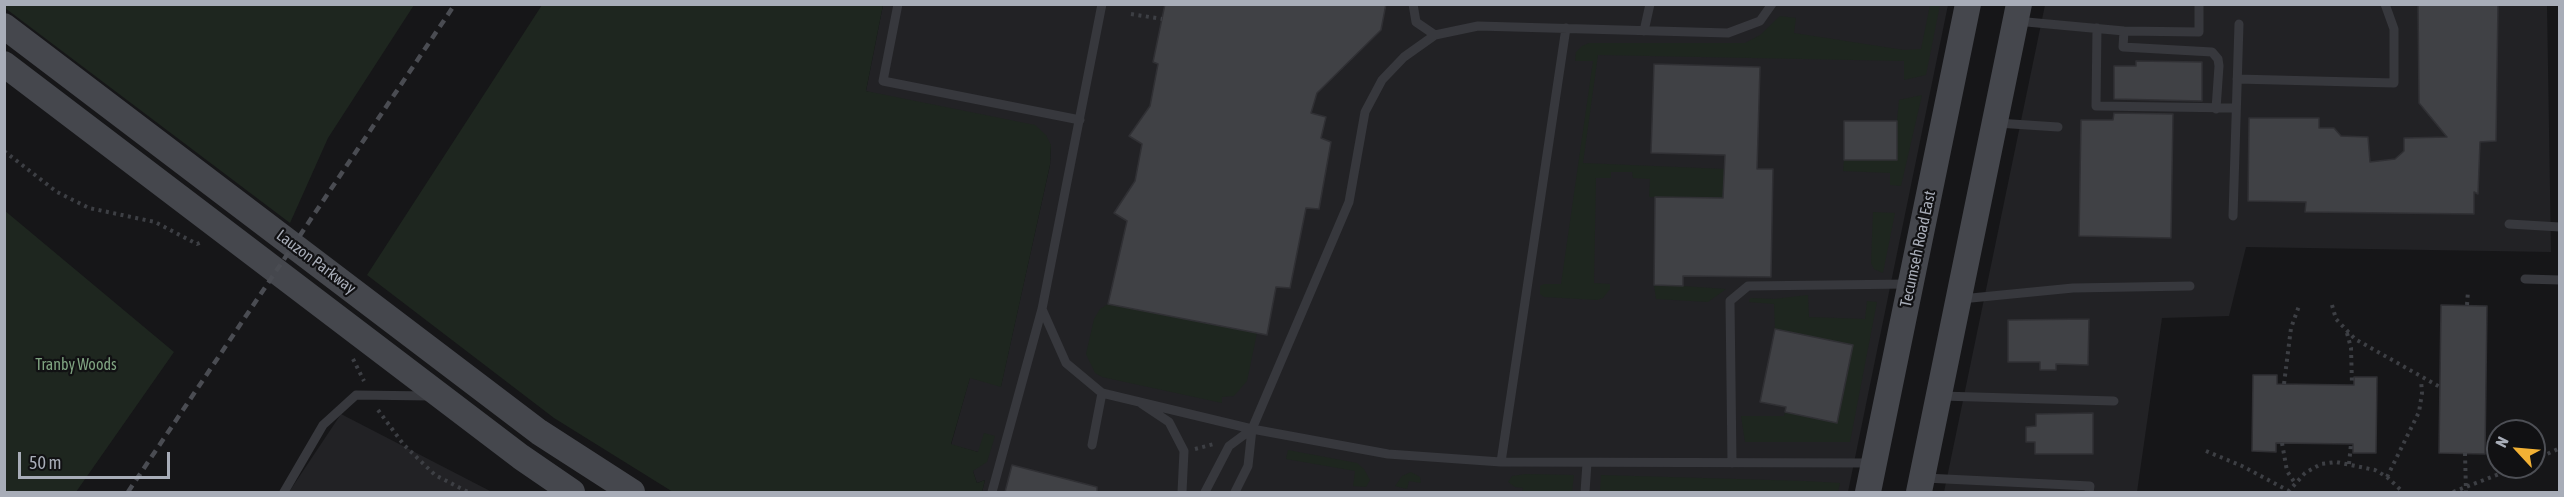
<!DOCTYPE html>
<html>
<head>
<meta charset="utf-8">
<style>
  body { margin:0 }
  #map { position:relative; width:2564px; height:497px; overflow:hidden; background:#161618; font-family:"Asap Condensed",sans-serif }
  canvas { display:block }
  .frame { position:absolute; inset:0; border:6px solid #a8adb8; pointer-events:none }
  .north { position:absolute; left:2486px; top:419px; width:60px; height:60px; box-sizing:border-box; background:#111113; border:2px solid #4d4f55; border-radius:50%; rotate:296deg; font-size:16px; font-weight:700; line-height:24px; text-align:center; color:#a8adb8 }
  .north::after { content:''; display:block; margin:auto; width:21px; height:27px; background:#f2b134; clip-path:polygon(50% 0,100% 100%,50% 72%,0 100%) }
  .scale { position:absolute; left:18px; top:452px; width:152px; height:27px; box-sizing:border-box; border:3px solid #a8adb8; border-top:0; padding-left:8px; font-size:18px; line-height:21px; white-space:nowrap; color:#a8adb8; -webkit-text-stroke:4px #111113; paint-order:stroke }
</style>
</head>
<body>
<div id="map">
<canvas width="2564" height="497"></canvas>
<div class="frame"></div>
<div class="north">N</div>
<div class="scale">50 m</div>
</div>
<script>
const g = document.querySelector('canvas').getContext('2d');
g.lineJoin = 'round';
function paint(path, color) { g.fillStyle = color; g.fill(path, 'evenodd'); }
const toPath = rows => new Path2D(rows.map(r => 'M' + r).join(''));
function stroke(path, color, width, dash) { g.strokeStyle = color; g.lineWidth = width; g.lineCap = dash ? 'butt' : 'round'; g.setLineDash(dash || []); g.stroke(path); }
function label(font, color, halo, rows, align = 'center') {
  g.font = font + ' "Asap Condensed",sans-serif'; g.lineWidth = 4.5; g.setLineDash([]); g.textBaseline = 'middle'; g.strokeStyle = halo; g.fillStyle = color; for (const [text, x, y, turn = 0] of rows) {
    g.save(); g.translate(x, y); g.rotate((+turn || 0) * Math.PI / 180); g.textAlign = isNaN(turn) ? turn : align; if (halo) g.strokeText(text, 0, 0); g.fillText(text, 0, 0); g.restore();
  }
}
paint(toPath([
  [883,5,1948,5,1848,492,982,492,985,480,977,483,973,471,978,452,951,445,970,377,1001,386,1050,165,1051,145,866,91],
  [2045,5,2547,5,2551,252,2246,247,2229,316,2162,318,2137,492,1944,492],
  [341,414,492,492,289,492]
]), '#222225');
paint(toPath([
  [4,5,5,4,414,5,328,138,290,223,5,8],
  [542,5,883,5,866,91,1035,125,1046,135,1051,145,1050,165,1001,387,970,378,951,444,978,452,984,433,995,436,987,462,973,471,977,483,985,480,982,492,673,492,554,418,367,275],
  [1930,5,1940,5,1926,75,1904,80,1904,61,1598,55,1583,163,1725,169,1723,198,1649,197,1650,179,1633,178,1632,172,1611,172,1611,178,1596,178,1594,283,1610,284,1610,289,1603,298,1597,300,1544,297,1540,294,1540,286,1544,284,1561,284,1593,61,1575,61,1576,52,1582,46,1589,43,1745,43,1760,35,1780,16,1796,18,1794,33,1904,50,1921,49],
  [1922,95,1901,186,1890,185,1890,173,1843,171,1844,160,1897,121,1899,100],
  [4,210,174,352,76,492,5,492],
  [1873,212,1895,213,1883,273,1874,269,1871,263],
  [1654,285,1683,286,1726,289,1708,302,1656,299],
  [1808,295,1809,317,1865,319,1867,301,1877,302,1850,442,1745,442,1741,416,1784,416,1785,412,1837,423,1853,345,1775,329,1774,304,1749,302,1749,300,1751,298,1774,299],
  [1108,304,1257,333,1247,381,1234,396,1222,397,1222,403,1102,377,1095,373,1086,354,1094,319,1100,309],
  [1288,450,1357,463,1364,469,1370,480,1366,487,1353,486,1355,471,1286,459],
  [1411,472,1420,477,1421,483,1409,481,1407,489,1395,486,1402,476],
  [1526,474,1574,475,1572,492,1522,492,1523,488,1515,487,1508,482,1512,476],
  [1601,475,1805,481,1840,483,1838,492,1624,490,1620,492,1600,492]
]), '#1e261f');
const building = toPath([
  [1165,4,1386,4,1381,30,1317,93,1311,113,1326,117,1321,138,1331,142,1319,209,1306,208,1290,288,1276,287,1267,335,1108,304,1127,221,1114,213,1135,181,1142,144,1129,136,1150,106,1158,64,1153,62,1165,4],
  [2418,4,2498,4,2496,141,2480,142,2478,194,2474,192,2474,214,2305,212,2306,202,2248,201,2249,118,2319,118,2319,128,2334,128,2341,136,2368,137,2370,162,2395,159,2404,151,2404,138,2447,137,2419,103,2418,4],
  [2136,61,2202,62,2202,101,2114,99,2114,66,2136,66,2136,61],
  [1654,64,1760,67,1757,169,1773,169,1771,277,1683,276,1683,286,1654,285,1655,197,1723,198,1725,155,1651,153,1654,64],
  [2114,113,2173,114,2171,238,2079,236,2081,120,2113,120,2114,113],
  [1844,121,1897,121,1897,160,1844,160,1844,121],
  [2441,305,2487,306,2485,454,2439,453,2441,305],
  [2089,319,2088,365,2056,364,2056,370,2040,370,2040,362,2008,362,2008,320,2089,319],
  [1775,329,1853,345,1837,423,1785,412,1786,407,1760,402,1775,329],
  [2253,375,2277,375,2277,384,2354,385,2354,377,2377,377,2376,453,2353,453,2353,444,2276,443,2276,452,2252,451,2253,375],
  [2093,413,2093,454,2035,454,2035,442,2026,442,2026,427,2036,426,2036,414,2093,413],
  [1012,465,1097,487,1097,492,1005,492,1012,465]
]);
paint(building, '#404145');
stroke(building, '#303034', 1.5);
stroke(toPath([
  [1131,14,1162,19],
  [4,151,57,192,89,208,155,222,197,244,202,242],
  [2332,305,2336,319,2355,339,2440,387],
  [2467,305,2468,291],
  [2347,333,2351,348,2352,385],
  [353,359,364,381],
  [2284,384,2291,328,2299,306],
  [378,410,404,445,435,475,468,492],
  [2282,443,2287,471,2295,483],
  [1195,449,1214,444],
  [2206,451,2242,466,2289,491],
  [2465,453,2466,492],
  [2534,460,2560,448],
  [2349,464,2351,444],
  [2387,477,2419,412,2422,393,2421,380],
  [2288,492,2305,473,2321,464,2336,462,2375,470,2387,477,2403,492],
  [2453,492,2517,467]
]), '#3d3f44', 4, [3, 4.5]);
stroke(toPath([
  [898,4,883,81,1080,120],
  [1413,4,1416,22,1435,35],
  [2016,21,2124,31,2199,32,2199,4],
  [2097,28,2096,106,2236,108],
  [1644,31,1650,4],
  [2124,31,2123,47,2212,52,2218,59,2219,66,2216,109],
  [2237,79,2394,83,2394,29,2385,4],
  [1997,123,2058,127],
  [2233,216,2239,24],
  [2509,224,2560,227],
  [2525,279,2560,280],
  [1961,299,2073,288,2190,286],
  [1042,309,1066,363,1102,393,1252,429,1328,443,1388,454,1501,462,1871,463],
  [1941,396,2114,401],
  [1142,404,1169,422,1184,451,1182,492],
  [1092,445,1102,393],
  [1501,462,1566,28],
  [1732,463,1730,301,1748,286,1908,284],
  [1925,478,2090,486,2089,492],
  [284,492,323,425,356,395,431,396],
  [992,492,1042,309,1102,4],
  [1205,492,1229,446,1252,429],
  [1235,492,1248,466,1252,429,1349,202,1365,112,1382,80,1404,57,1435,35,1478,26,1728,33,1760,21,1772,4],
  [1585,492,1587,463]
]), '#37383d', 9);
stroke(toPath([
  [4,26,539,432,632,492],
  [4,64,521,457,572,492],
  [1868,492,1968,4],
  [1919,492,2019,4]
]), '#45474d', 26);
stroke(toPath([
  [128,492,455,4]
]), '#4a4c52', 4.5, [8, 6]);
label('16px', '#a8adb8', '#111113', [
  ["Tecumseh Road East",1918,249,-78],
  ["Lauzon Parkway",316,262,37]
]);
label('16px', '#7fa381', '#111113', [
  ["Tranby Woods",76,365]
]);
</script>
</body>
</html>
